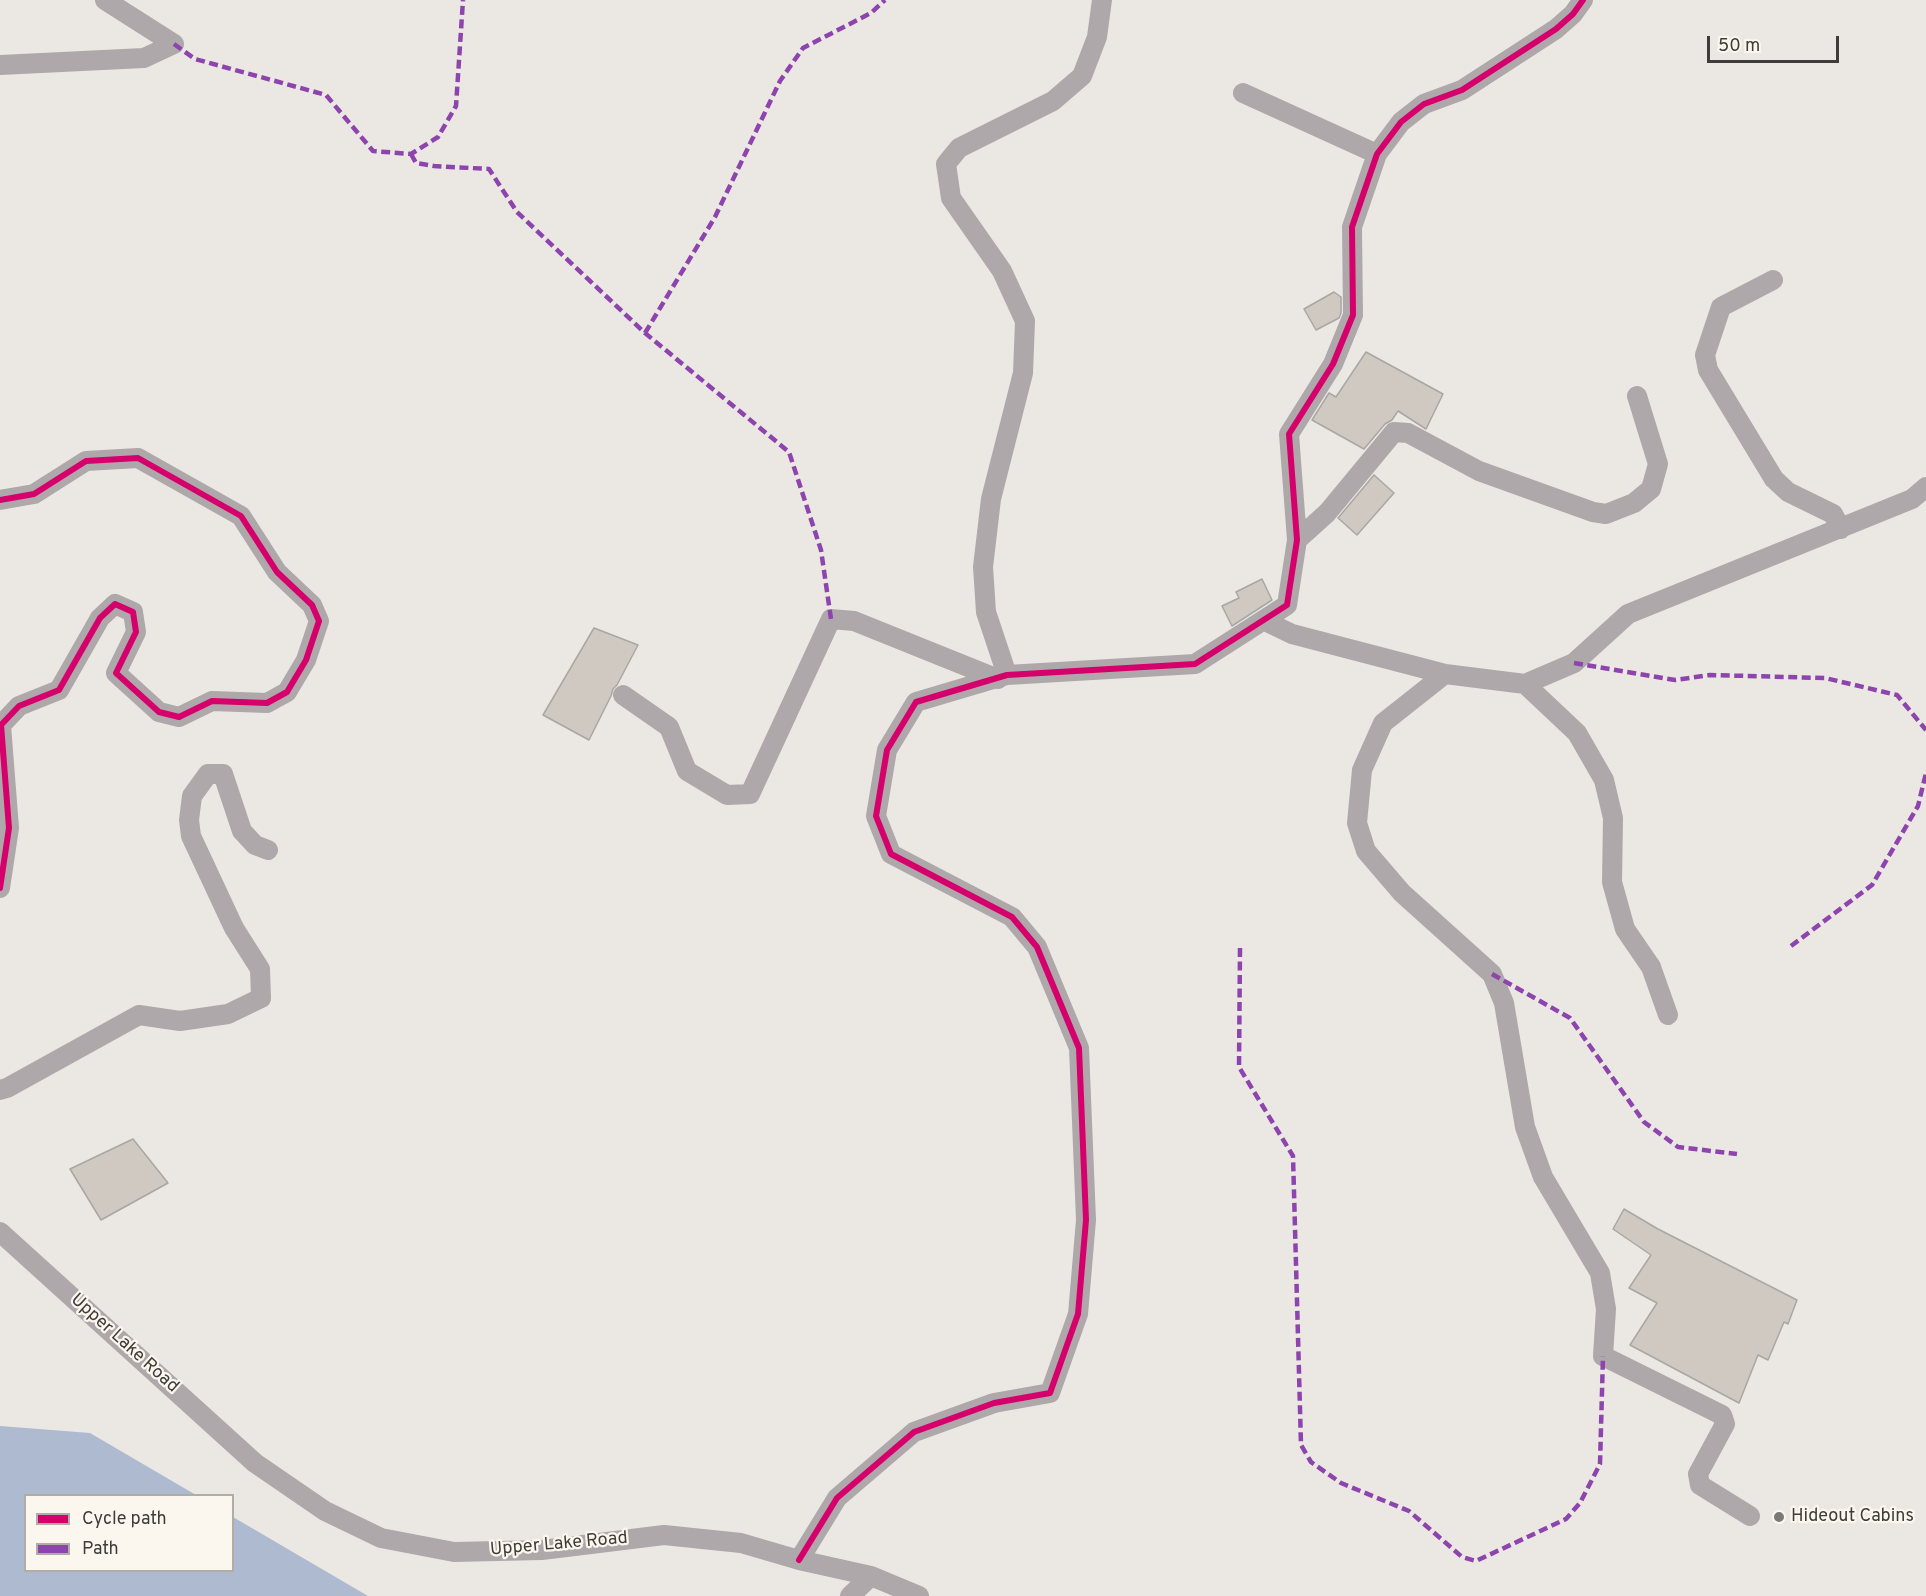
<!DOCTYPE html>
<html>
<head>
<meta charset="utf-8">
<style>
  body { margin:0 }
  #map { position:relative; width:1926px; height:1596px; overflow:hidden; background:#ebe8e4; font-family:Overpass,sans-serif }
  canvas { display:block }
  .legend { position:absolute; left:24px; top:1494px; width:210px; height:78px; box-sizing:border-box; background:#fbf7ef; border:2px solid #afada6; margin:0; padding:8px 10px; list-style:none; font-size:18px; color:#3e3d39 }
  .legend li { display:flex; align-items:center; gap:12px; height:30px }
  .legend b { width:30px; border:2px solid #afada6 }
  .scale { position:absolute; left:1707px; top:36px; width:132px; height:27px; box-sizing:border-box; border:3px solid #3e3d39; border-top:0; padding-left:8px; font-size:18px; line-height:21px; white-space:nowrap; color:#3e3d39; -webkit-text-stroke:4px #fbf7ef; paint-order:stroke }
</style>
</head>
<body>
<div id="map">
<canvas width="1926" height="1596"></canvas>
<ul class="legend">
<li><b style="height:8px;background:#d6006c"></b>Cycle path</li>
<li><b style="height:8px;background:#8e44ad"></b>Path</li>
</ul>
<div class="scale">50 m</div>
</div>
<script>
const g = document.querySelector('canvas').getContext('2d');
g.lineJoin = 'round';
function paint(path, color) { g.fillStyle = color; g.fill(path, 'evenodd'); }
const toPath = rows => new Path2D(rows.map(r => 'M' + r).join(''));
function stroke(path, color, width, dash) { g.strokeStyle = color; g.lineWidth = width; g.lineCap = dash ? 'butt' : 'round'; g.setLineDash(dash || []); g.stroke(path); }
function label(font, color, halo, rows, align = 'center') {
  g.font = font + ' Overpass,sans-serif'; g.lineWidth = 4.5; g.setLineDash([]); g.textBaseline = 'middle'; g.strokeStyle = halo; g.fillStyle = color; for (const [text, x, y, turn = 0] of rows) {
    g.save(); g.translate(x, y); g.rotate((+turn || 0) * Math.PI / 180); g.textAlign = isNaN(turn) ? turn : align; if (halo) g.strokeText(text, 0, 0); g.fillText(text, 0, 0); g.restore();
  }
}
paint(toPath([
  [0,1426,90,1433,196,1495,26,1496,26,1570,232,1570,233,1517,368,1596,0,1596]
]), '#adbad0');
const building = toPath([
  [1334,292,1341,297,1341,313,1339,318,1316,330,1304,309,1334,292],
  [1366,352,1443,394,1426,429,1398,411,1392,420,1385,424,1364,449,1312,420,1329,393,1336,397,1366,352],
  [1374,475,1394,493,1357,535,1338,518,1374,475],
  [1262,579,1272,600,1232,626,1222,606,1239,598,1236,592,1262,579],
  [594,628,638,645,617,685,613,689,611,696,589,740,543,715,594,628],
  [133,1139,168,1183,101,1220,70,1169,133,1139],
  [1624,1209,1658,1229,1797,1300,1788,1324,1784,1322,1768,1360,1758,1355,1739,1403,1630,1345,1657,1303,1629,1288,1651,1255,1613,1229,1624,1209]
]);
paint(building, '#cfc9c1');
stroke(building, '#a8a7a4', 1.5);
stroke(toPath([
  [105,0,174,44],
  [0,65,144,58,174,44],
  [1243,93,1377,154],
  [1773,280,1721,307,1705,355,1708,370,1774,479,1788,492,1833,514,1841,529],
  [0,500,34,494,86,461,138,458,241,516,277,572,312,605,319,621,306,660,287,692,267,703,212,701,179,717,159,712,116,673,136,632,133,612,115,604,100,618,59,690,19,706,1,725,9,828,0,888],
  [1297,540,1327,513,1394,432,1408,433,1479,471,1593,512,1606,514,1634,503,1651,489,1658,464,1637,396],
  [1265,621,1292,634,1445,674,1525,684,1574,663,1628,614,1912,499,1926,487],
  [1445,674,1383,723,1362,770,1357,823,1366,851,1402,893,1492,974,1504,1003,1525,1127,1543,1177,1600,1273,1606,1309,1603,1356,1722,1415,1725,1424,1698,1474,1700,1485,1750,1516],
  [1007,675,986,612,983,567,991,499,1023,373,1025,321,1002,271,951,198,946,164,959,148,1053,101,1082,76,1097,37,1102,0],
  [1525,684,1577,733,1604,780,1613,818,1612,882,1625,929,1651,967,1668,1015],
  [623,695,669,727,687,771,727,795,750,794,831,619,854,621,998,679],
  [0,1090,7,1088,139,1015,180,1021,228,1014,261,998,260,969,234,928,191,836,189,820,192,796,208,774,223,774,242,831,255,845,268,850],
  [0,1232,255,1463,325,1511,381,1538,454,1552,542,1550,664,1535,741,1543,799,1560,871,1576,850,1596],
  [799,1560,837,1498,914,1432,994,1403,1050,1393,1078,1314,1086,1220,1079,1048,1037,947,1012,917,891,854,876,816,887,750,916,702,1007,675,1195,664,1287,605,1297,540,1289,434,1333,364,1353,315,1352,227,1377,154,1401,122,1424,104,1462,90,1556,29,1573,14,1583,0],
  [871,1576,919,1596]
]), '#aea8aa', 20);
stroke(toPath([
  [174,44,195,59,326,95,373,151,411,154,438,137,456,106,463,0],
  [411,154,416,163,434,166,489,169,517,212,645,333,789,452,821,550,831,619],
  [645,333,715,217,780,81,803,48,871,13,885,0],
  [1574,663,1675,680,1710,675,1825,678,1897,695,1926,730],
  [1791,946,1872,885,1918,806,1926,773],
  [1240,948,1239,1067,1293,1156,1301,1445,1311,1462,1341,1483,1409,1511,1462,1557,1476,1561,1566,1519,1580,1503,1600,1464,1603,1356],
  [1492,974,1570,1018,1644,1122,1678,1147,1737,1154]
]), '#8e44ad', 4.5, [9, 4.5]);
stroke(toPath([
  [0,500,34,494,86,461,138,458,241,516,277,572,312,605,319,621,306,660,287,692,267,703,212,701,179,717,159,712,116,673,136,632,133,612,115,604,100,618,59,690,19,706,1,725,9,828,0,888],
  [799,1560,837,1498,914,1432,994,1403,1050,1393,1078,1314,1086,1220,1079,1048,1037,947,1012,917,891,854,876,816,887,750,916,702,1007,675,1195,664,1287,605,1297,540,1289,434,1333,364,1353,315,1352,227,1377,154,1401,122,1424,104,1462,90,1556,29,1573,14,1583,0]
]), '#d6006c', 6);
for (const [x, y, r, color] of [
  [1779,1517,6,"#7b7975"]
]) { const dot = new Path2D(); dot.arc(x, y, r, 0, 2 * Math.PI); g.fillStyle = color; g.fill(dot); stroke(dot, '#fbf7ef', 2); }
label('18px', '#3e3d39', '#fbf7ef', [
  ["Upper Lake Road",124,1344,42],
  ["Upper Lake Road",559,1545,-5]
]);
label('18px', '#3e3d39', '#fbf7ef', [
  ["Hideout Cabins",1791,1517]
], 'left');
</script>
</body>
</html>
